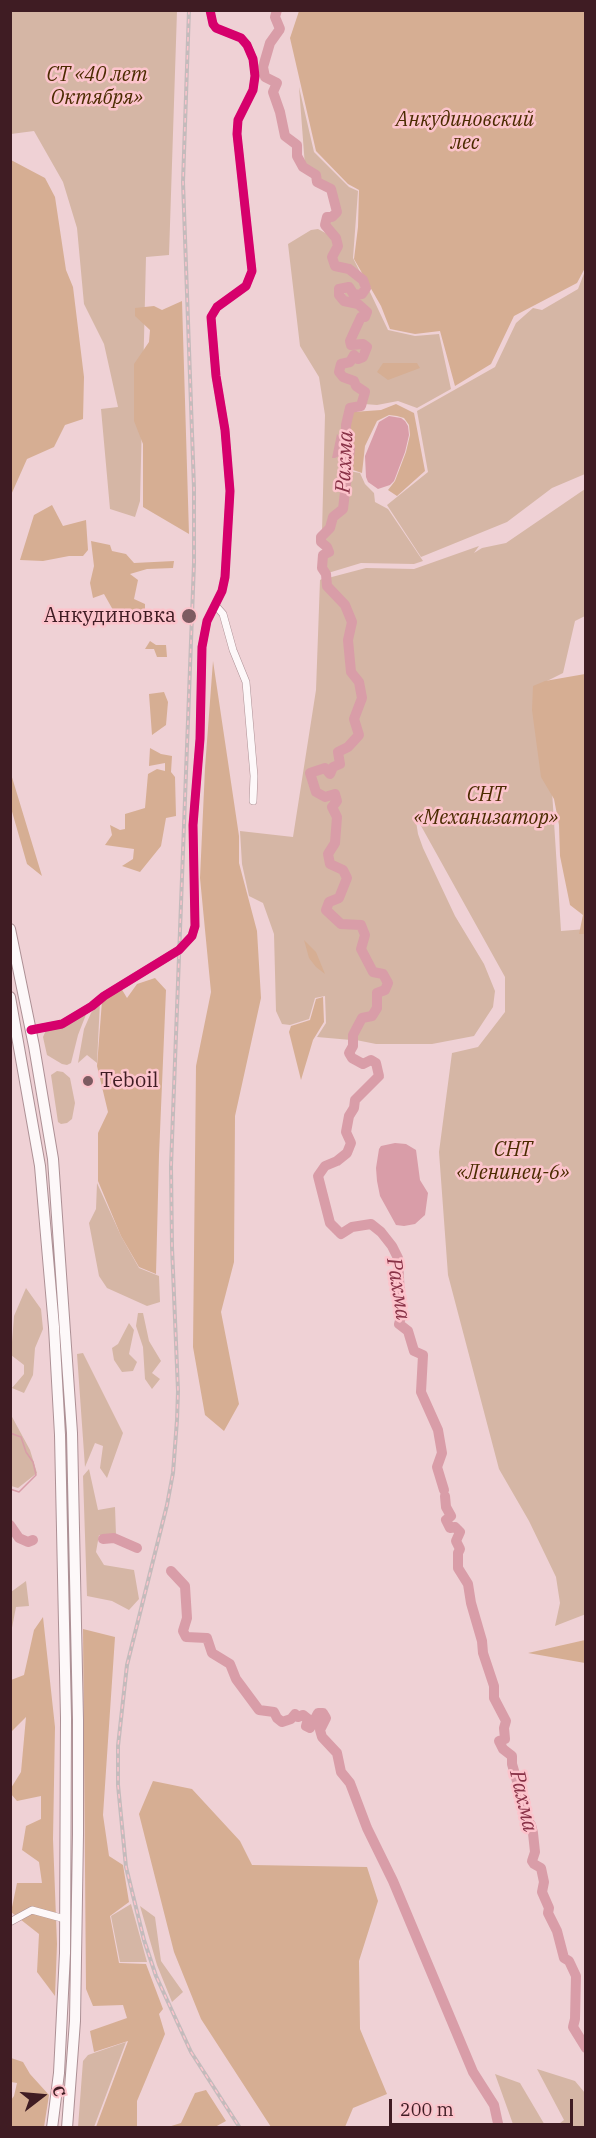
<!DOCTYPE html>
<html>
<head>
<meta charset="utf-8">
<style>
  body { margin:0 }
  #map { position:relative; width:596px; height:2138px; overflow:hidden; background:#efd1d5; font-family:"IBM Plex Serif",serif }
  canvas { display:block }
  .frame { position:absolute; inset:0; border:12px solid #3f1c23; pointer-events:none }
  .north { position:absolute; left:12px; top:2066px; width:60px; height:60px; -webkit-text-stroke:4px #fcc4cc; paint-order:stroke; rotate:74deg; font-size:16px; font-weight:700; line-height:24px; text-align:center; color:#3f1c23 }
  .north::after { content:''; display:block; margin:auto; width:21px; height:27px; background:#3f1c23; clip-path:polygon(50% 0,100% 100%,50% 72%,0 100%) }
  .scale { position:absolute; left:389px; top:2099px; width:184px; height:27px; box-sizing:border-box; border:3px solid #3f1c23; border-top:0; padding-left:8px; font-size:18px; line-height:21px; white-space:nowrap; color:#3f1c23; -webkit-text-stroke:4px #fcc4cc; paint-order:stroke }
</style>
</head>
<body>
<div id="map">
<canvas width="596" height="2138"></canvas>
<div class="frame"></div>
<div class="north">С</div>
<div class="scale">200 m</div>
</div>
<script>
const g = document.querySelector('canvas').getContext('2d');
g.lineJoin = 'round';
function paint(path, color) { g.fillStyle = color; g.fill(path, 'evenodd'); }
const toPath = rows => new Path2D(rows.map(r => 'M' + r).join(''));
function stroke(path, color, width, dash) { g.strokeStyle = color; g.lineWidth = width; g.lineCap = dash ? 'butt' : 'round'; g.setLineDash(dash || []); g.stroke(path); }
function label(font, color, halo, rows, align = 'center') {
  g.font = font + ' "IBM Plex Serif",serif'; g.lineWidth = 5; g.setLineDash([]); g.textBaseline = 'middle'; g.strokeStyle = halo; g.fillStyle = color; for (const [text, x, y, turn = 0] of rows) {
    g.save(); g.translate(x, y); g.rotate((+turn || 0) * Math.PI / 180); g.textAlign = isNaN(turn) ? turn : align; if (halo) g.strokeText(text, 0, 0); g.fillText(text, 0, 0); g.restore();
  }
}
paint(toPath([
  [10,11,177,11,169,255,146,257,140,501,135,517,110,509,101,409,118,407,104,344,84,304,77,228,63,182,34,131,11,134],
  [299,87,314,152,349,187,358,191,353,258,362,276,347,265,337,263,335,256,340,245,338,236,328,225,328,219,334,219,340,213,332,187,320,180,317,173,305,166],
  [318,229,333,237,335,246,329,257,333,269,350,272,361,284,360,291,355,291,350,284,337,287,337,297,342,303,357,307,362,313,359,315,348,340,351,347,363,348,358,355,353,353,348,359,339,363,337,370,338,376,353,383,355,388,363,393,358,404,348,407,344,436,347,449,340,508,332,515,329,527,322,532,325,415,319,377,300,346,288,244,311,230],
  [585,271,585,474,552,488,507,522,421,557,387,505,428,472,417,411,495,367,516,323,533,308,542,310,578,289],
  [369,290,388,330,415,336,439,334,451,389,417,408,398,401,377,405,364,404,367,390,354,379,343,373,344,366,350,364,353,360,359,362,364,359,370,347,366,342,353,340,362,320,367,319,370,312,362,304,347,298,344,293,347,291,355,298,365,297],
  [349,471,360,473,365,484,374,493,375,502,388,509,423,561,414,564,361,563,328,573,324,567,325,557,330,553,329,546,324,541,325,537,332,528,335,518,345,510],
  [585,489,585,616,575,621,563,673,545,682,561,931,586,929,586,1614,555,1626,560,1603,556,1577,529,1521,499,1469,448,1275,439,1152,452,1053,478,1047,505,1012,505,977,415,815,418,834,423,848,455,916,484,964,495,991,493,1007,474,1036,432,1044,376,1044,356,1040,355,1035,363,1019,373,1018,379,1009,378,1001,380,994,385,991,390,984,384,972,374,969,362,948,368,937,363,924,350,924,342,921,329,909,330,903,341,900,348,878,345,869,332,863,330,855,337,844,339,817,335,807,339,802,336,793,325,794,319,790,313,774,324,770,331,776,334,768,342,764,340,753,351,749,360,736,356,719,364,700,361,682,352,671,350,641,354,622,347,604,329,586,328,578,366,568,414,569,479,546,474,553,482,548,506,543],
  [324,578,325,586,334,598,343,606,350,622,346,641,349,672,357,683,360,698,355,709,353,720,357,735,347,746,336,751,338,762,332,765,330,770,324,766,308,772,315,793,324,799,333,796,335,801,331,807,335,818,333,842,326,854,329,866,341,872,344,878,338,897,327,901,325,911,341,926,360,927,363,935,360,944,359,953,372,974,380,976,385,983,383,989,375,993,375,1008,371,1014,360,1017,351,1033,351,1040,317,1037,326,1023,325,996,315,998,309,1019,290,1025,282,1024,276,1011,274,934,263,903,249,896,242,864,240,831,293,837,316,690,320,580],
  [100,1001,97,1063,87,1055,78,1063,84,1029,91,1013],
  [87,1012,78,1035,71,1063,67,1065,62,1064,47,1055,43,1037,46,1030],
  [57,1071,63,1072,70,1078,75,1103,72,1119,67,1123,61,1124,58,1122,51,1075],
  [97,1183,121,1236,139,1268,159,1276,160,1302,147,1306,107,1288,99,1276,89,1223,96,1209],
  [26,1288,41,1309,43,1329,35,1348,33,1375,24,1393,12,1388,24,1374,24,1365,11,1355,14,1316],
  [138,1313,143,1313,149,1341,161,1361,152,1373,160,1379,152,1389,145,1379,143,1347,136,1326],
  [129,1323,134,1330,129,1354,137,1362,133,1371,122,1372,114,1360,112,1348,118,1344],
  [83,1353,123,1433,107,1478,100,1468,103,1446,95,1443,85,1467,77,1354],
  [11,1415,30,1450,37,1473,18,1488,11,1486],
  [89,1469,98,1510,115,1507,116,1535,99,1535,96,1552,104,1565,134,1570,139,1599,129,1610,112,1601,87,1596,83,1476],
  [26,1581,29,1606,16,1607,11,1633,11,1592],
  [131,1904,147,1962,120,1962,111,1916],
  [140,1906,155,1917,161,1961,183,1992,172,2002,157,1965],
  [126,2042,94,2127,78,2127,83,2061,88,2055],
  [537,2069,575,2081,585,2093,585,2127,555,2127,564,2120],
  [495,2074,520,2083,546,2127,514,2127]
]), '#d5b6a5');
paint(toPath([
  [299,11,585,11,585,268,577,283,514,316,491,364,455,386,440,331,415,334,390,329,381,306,354,259,358,227,359,190,348,184,316,151,290,38],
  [11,160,45,178,55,197,66,270,73,287,84,377,83,419,65,425,54,447,27,459,11,495],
  [182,301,189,534,143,507,143,444,134,421,134,364,149,342,150,330,135,316,135,308,154,306,162,310],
  [383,363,417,363,420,368,388,380,377,372],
  [396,404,414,413,425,471,397,496,388,490,395,481,406,452,410,435,409,425,404,418,397,416,389,415,377,421,365,446,362,473,353,470,349,427,353,412,381,410],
  [52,505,63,526,86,520,88,550,83,556,69,556,43,561,20,560,34,515],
  [91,541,110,545,112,551,126,554,134,563,174,561,173,568,147,569,130,574,138,580,134,599,145,604,145,611,133,614,113,610,104,594,93,598,90,583,94,566],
  [150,641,156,645,166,645,167,657,157,657,154,649,145,649],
  [213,661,239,836,239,863,257,931,261,998,235,1116,234,1262,221,1312,239,1404,224,1431,205,1415,193,1347,196,1066,211,992,200,878,205,768],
  [585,674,586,934,579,934,583,915,570,905,560,856,559,825,554,799,541,777,532,710,533,686,545,681],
  [164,692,168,702,166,725,152,735,149,694],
  [150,748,161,754,172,756,171,772,175,777,176,816,166,818,161,846,140,872,122,866,133,859,134,849,105,845,112,835,110,825,120,830,125,829,125,814,145,808,148,774,157,769,165,771,165,763,149,766],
  [11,774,42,876,27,864,11,808],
  [304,940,316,952,325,974,316,967,309,958],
  [155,978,166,990,159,1155,156,1274,139,1267,121,1236,98,1181,98,1133,108,1112,97,1066,102,1001,121,988,127,998,137,984],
  [323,997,324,1022,313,1040,301,1080,289,1032,291,1026,310,1020,316,999],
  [43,1617,55,1727,53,1839,57,1944,55,1996,37,1972,39,1934,11,1912,17,1883,42,1883,39,1862,22,1850,26,1826,41,1819,41,1796,17,1801,11,1794,11,1788,21,1772,26,1717,11,1732,11,1680,24,1675,34,1630],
  [83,1629,115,1637,103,1815,109,1856,123,1865,129,1902,110,1916,119,1963,146,1964,163,2009,159,2014,165,2034,137,2101,137,2127,96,2127,128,2041,94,2052,90,2031,127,2018,123,2005,93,2006,86,1989],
  [585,1640,585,1663,528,1653],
  [153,1781,192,1789,240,1841,252,1865,367,1867,378,1901,359,1961,360,2029,387,2094,353,2108,345,2127,271,2127,201,2019,174,1952,139,1814],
  [11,2058,23,2062,30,2074,49,2095,44,2127,11,2127,11,2100,14,2096,17,2083,11,2082],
  [206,2090,226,2121,215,2127,168,2127,181,2123,195,2093]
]), '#d6ae93');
paint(toPath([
  [389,416,401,418,405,421,408,426,409,435,405,452,394,481,390,485,378,489,368,482,366,477,365,456,379,422],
  [337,434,343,440,344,444,341,449,341,455,335,458,332,458],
  [395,1143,406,1144,416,1150,420,1180,428,1193,425,1215,415,1224,404,1226,396,1225,380,1196,377,1181,376,1168,379,1149,381,1146]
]), '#d99da8');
stroke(toPath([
  [10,1433,21,1437,26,1452,33,1462,36,1475,19,1492,10,1489]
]), '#d99da8', 1.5);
stroke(toPath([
  [277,10,275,17,280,29,270,43,263,67,265,77,277,83,273,92,280,112,285,136,297,145,297,156,303,167,316,175,317,182,331,189,337,212,332,217,327,217,325,225,336,238,338,246,332,257,335,266,349,269,363,280,366,288,362,294,354,295,349,287,339,289,339,295,344,301,358,304,367,312,365,317,361,317,350,341,351,345,363,344,367,347,363,357,358,359,354,355,350,362,341,364,339,372,343,377,354,381,356,386,365,392,361,406,350,408,346,425,346,438,350,449,343,509,333,517,330,528,321,537,321,542,327,547,329,552,323,555,322,568,326,574,327,586,345,605,352,622,348,640,351,672,359,682,362,698,354,719,359,735,348,747,338,752,340,764,333,767,330,774,325,768,310,773,316,792,325,797,335,794,337,801,332,807,337,817,335,843,328,854,330,864,343,870,347,878,339,898,329,902,326,910,341,924,361,925,365,935,361,949,373,972,383,974,388,983,385,990,377,993,377,1008,372,1016,362,1018,353,1035,353,1046,349,1053,352,1058,363,1064,371,1060,376,1063,379,1076,355,1100,354,1108,349,1116,346,1132,351,1143,347,1153,337,1161,325,1166,318,1176,330,1223,341,1234,352,1227,371,1224,381,1232,392,1246,398,1258,401,1317,399,1324,408,1331,414,1351,423,1355,421,1392,438,1430,442,1453,437,1467,444,1490],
  [445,1496,446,1507,451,1516,446,1520,450,1528,455,1527,460,1532,456,1541,460,1549,458,1553,458,1568,468,1584,471,1603,482,1641,483,1653,494,1686,494,1698,506,1721,504,1728,505,1739,499,1741,503,1749,512,1756,512,1764,521,1795,525,1801,525,1816,531,1825,533,1833,535,1852,532,1861,534,1864,541,1868,544,1882,542,1892,549,1908,548,1913,557,1931,564,1958,569,1961,576,1976,575,2019,573,2027,586,2048],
  [10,1525,19,1538,28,1542,33,1540],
  [103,1539,114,1538,137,1548],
  [171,1571,185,1586,187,1618,183,1631,186,1637,207,1638,212,1653,230,1664,236,1679,259,1710,274,1712,277,1718,282,1722,291,1719,295,1714,298,1717,303,1715,308,1719,306,1726,310,1728,318,1713,323,1713,326,1718,320,1730,322,1737,337,1753,341,1772,350,1783,367,1828,393,1881,473,2072,494,2105,499,2128]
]), '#d99da8', 10);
const street = toPath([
  [215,605,223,614,233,650,246,682,254,776,253,801],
  [31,1030,62,1024,92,1006,104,996,179,950,192,936,195,926,193,825,200,739,202,647,207,621,222,591,225,577,230,491,225,430,216,376,211,317,217,307,246,286,252,271,237,134,238,120,253,90,255,76,253,59,247,45,241,38,216,28,213,24,210,10],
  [10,1922,32,1910,65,1919]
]);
const primary = toPath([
  [10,929,34,1046,53,1159,72,1433,78,1720,78,1834,75,2021,67,2128],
  [10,997,40,1166,54,1327,60,1435,66,1718,65,1953,59,2073,52,2128]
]);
stroke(street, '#ad9095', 8);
stroke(primary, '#ad9095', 12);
stroke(street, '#fdf8f9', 7);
stroke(primary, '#fdf8f9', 10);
const rail = toPath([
  [189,10,183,182,194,488,194,563,171,1166,172,1247,178,1391,177,1420,173,1473,167,1505,127,1665,118,1746,118,1785,126,1867,144,1940,156,1976,191,2052,240,2128]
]);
stroke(rail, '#c4bbbc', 4);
stroke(rail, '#fcc4cc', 1.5, [4.5]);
stroke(toPath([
  [31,1030,62,1024,92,1006,104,996,179,950,192,936,195,926,193,825,200,739,202,647,207,621,222,591,225,577,230,491,225,430,216,376,211,317,217,307,246,286,252,271,237,134,238,120,253,90,255,76,253,59,247,45,241,38,216,28,213,24,210,10]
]), '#d6006c', 9);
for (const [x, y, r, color] of [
  [189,616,8,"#7d5b61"],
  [88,1081,6,"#7d5b61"]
]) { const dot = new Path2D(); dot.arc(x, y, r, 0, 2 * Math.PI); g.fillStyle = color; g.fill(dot); stroke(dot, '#fcc4cc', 2); }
label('italic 20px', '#4b2b00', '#fcc4cc', [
  ["СТ «40 лет",97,75],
  ["Октября»",97,98],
  ["Анкудиновский",465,120],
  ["лес",465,143],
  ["СНТ",486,795],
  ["«Механизатор»",486,818],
  ["СНТ",513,1150],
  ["«Ленинец-6»",513,1173]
]);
label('20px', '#3f1c23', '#fcc4cc', [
  ["Анкудиновка",176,616],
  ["Teboil",100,1081,"left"]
], 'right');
label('italic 21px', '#893247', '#fcc4cc', [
  ["Рахма",345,462,-87],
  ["Рахма",398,1289,81],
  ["Рахма",523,1801,77]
]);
</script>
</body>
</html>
